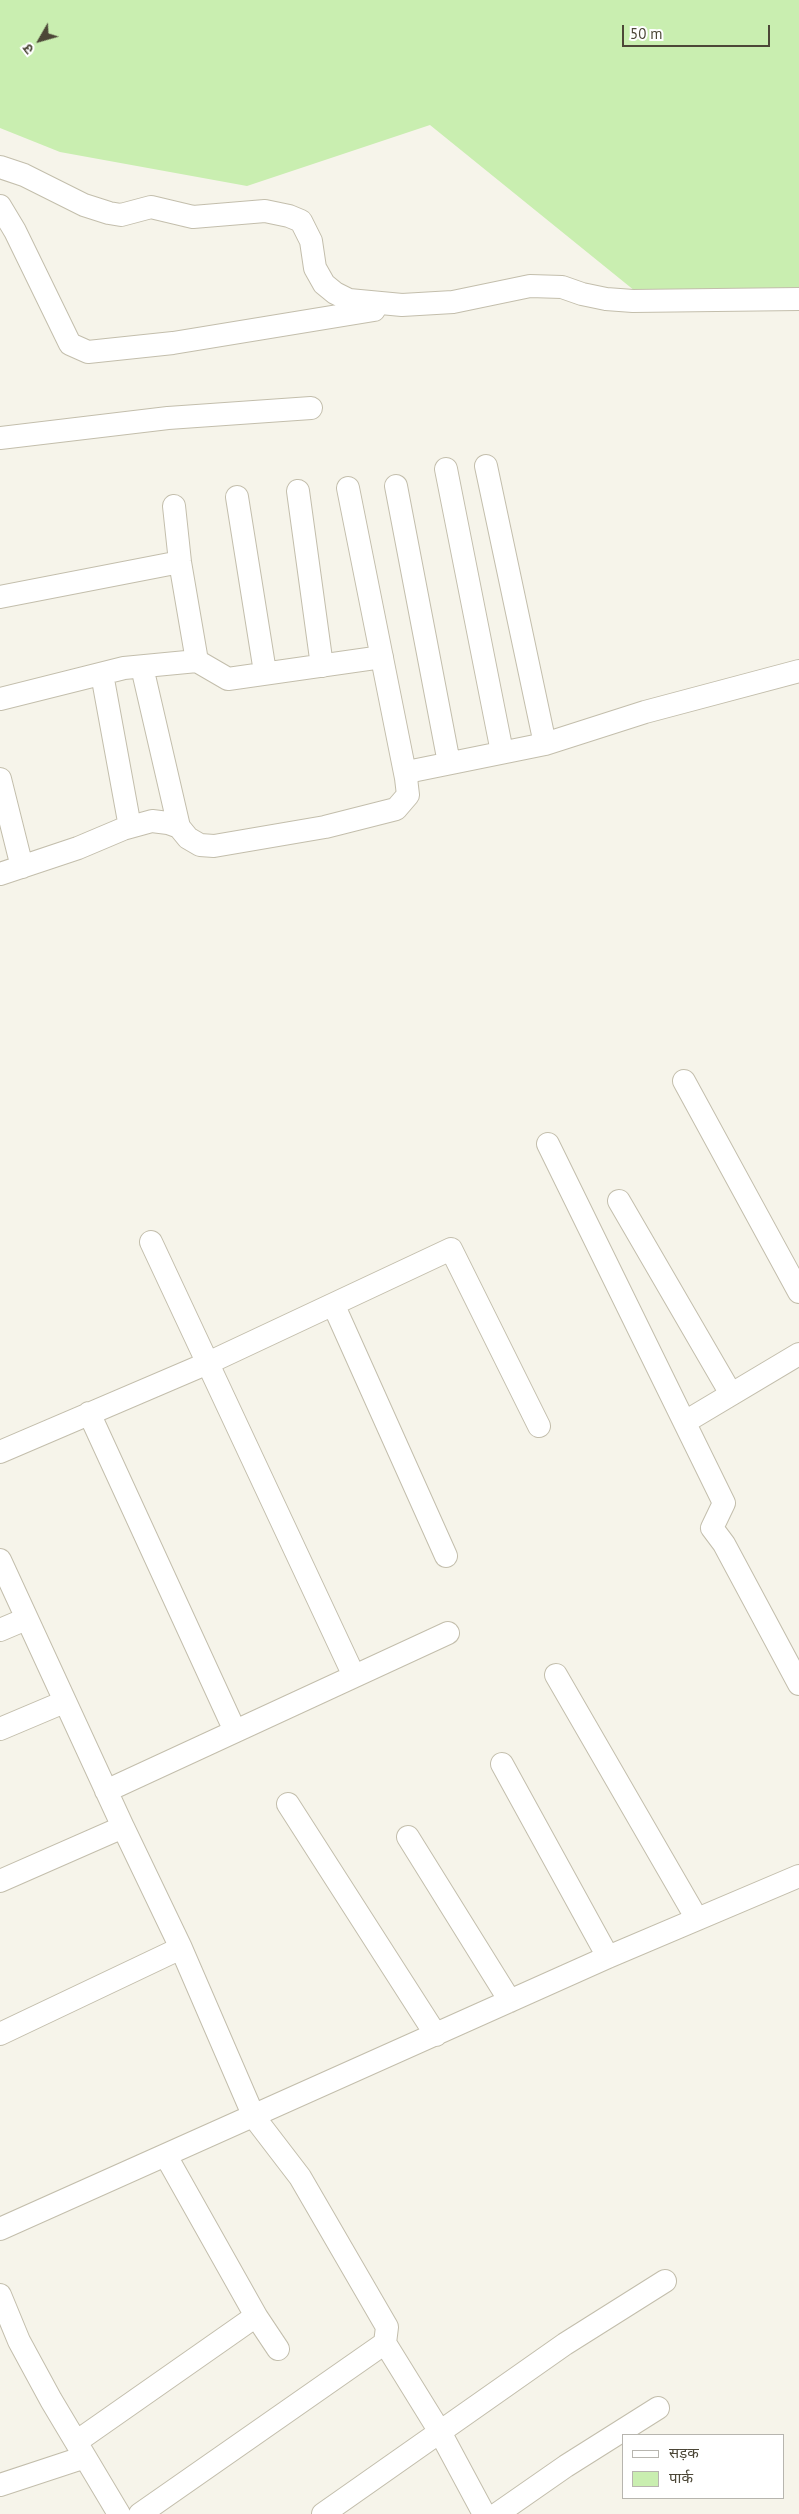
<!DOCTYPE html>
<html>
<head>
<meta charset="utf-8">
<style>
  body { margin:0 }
  #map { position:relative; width:799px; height:2514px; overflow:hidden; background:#f6f4ea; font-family:"PT Sans","Noto Sans Devanagari",sans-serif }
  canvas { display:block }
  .legend { position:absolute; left:622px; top:2434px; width:162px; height:65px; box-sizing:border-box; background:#fff; border:1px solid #b7b5af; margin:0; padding:6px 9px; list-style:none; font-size:15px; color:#4c4737 }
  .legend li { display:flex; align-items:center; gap:10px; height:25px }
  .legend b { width:25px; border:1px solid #b7b5af }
  .north { position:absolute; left:15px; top:15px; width:50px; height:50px; -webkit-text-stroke:4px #fff; paint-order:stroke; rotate:232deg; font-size:14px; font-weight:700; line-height:20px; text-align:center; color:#4c4737 }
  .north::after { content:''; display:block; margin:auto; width:18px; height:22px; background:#4c4737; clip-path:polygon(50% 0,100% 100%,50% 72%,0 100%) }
  .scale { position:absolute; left:622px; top:25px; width:148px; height:22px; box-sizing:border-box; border:2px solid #4c4737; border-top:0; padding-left:6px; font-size:15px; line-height:18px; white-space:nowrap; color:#4c4737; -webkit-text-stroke:4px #fff; paint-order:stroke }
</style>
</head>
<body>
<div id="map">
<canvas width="799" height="2514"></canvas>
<ul class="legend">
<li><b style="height:6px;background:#fff"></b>सड़क</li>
<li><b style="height:14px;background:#c9eeb0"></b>पार्क</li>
</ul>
<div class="north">उ</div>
<div class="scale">50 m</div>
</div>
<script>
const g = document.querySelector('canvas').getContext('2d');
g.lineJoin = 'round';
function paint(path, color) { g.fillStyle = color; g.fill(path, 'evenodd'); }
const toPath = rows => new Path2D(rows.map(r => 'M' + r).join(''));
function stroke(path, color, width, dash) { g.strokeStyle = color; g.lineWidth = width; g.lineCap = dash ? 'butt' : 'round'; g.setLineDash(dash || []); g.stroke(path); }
paint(toPath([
  [0,0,799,0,799,289,635,291,430,125,247,186,60,152,0,128]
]), '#c9eeb0');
const street = toPath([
  [0,167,24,175,84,205,109,213,121,215,151,207,193,217,265,211,289,216,301,221,311,241,315,268,324,284,335,293,349,300,402,305,453,302,530,286,562,287,582,294,606,299,633,301,799,299],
  [0,206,15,231,70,344,88,352,173,343,374,310],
  [0,438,168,418,311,408],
  [486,466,545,744],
  [446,469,502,752],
  [396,486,449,763],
  [348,488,406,778],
  [298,491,322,666],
  [237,497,265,672],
  [174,506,180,562,197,661],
  [0,597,180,562],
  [142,667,179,827],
  [102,674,130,827],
  [0,699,124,668,197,661,228,679,382,657],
  [0,779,22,867],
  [0,874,78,848,123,829,152,821,168,823,179,827,188,838,200,845,214,846,325,827,396,809,408,795,406,778,412,771,545,744,645,712,799,671],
  [684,1081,799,1292],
  [548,1144,724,1503,712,1528,724,1544,799,1684],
  [619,1201,731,1394],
  [151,1242,354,1676],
  [334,1306,446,1556],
  [89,1413,235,1731],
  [685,1422,799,1354],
  [0,1452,208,1363,451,1249,539,1426],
  [0,1560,123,1827],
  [0,1630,26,1619],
  [556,1675,697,1919],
  [0,1729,64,1702],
  [502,1764,608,1957],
  [106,1791,448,1633],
  [288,1804,436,2035],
  [408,1837,510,2001],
  [0,1881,123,1827,181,1948,254,2117,300,2177,387,2327,385,2343,140,2514],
  [0,2034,181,1948],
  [0,2229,608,1957,799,1876],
  [0,2295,19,2341,51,2400,119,2514],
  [256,2316,278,2349],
  [385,2343,440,2432,484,2514],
  [76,2442,256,2316,166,2156],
  [0,2485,85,2457],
  [323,2514,565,2344,665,2281],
  [497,2514,566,2466,658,2408]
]);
stroke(street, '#c3beac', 24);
stroke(street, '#fff', 22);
</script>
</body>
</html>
